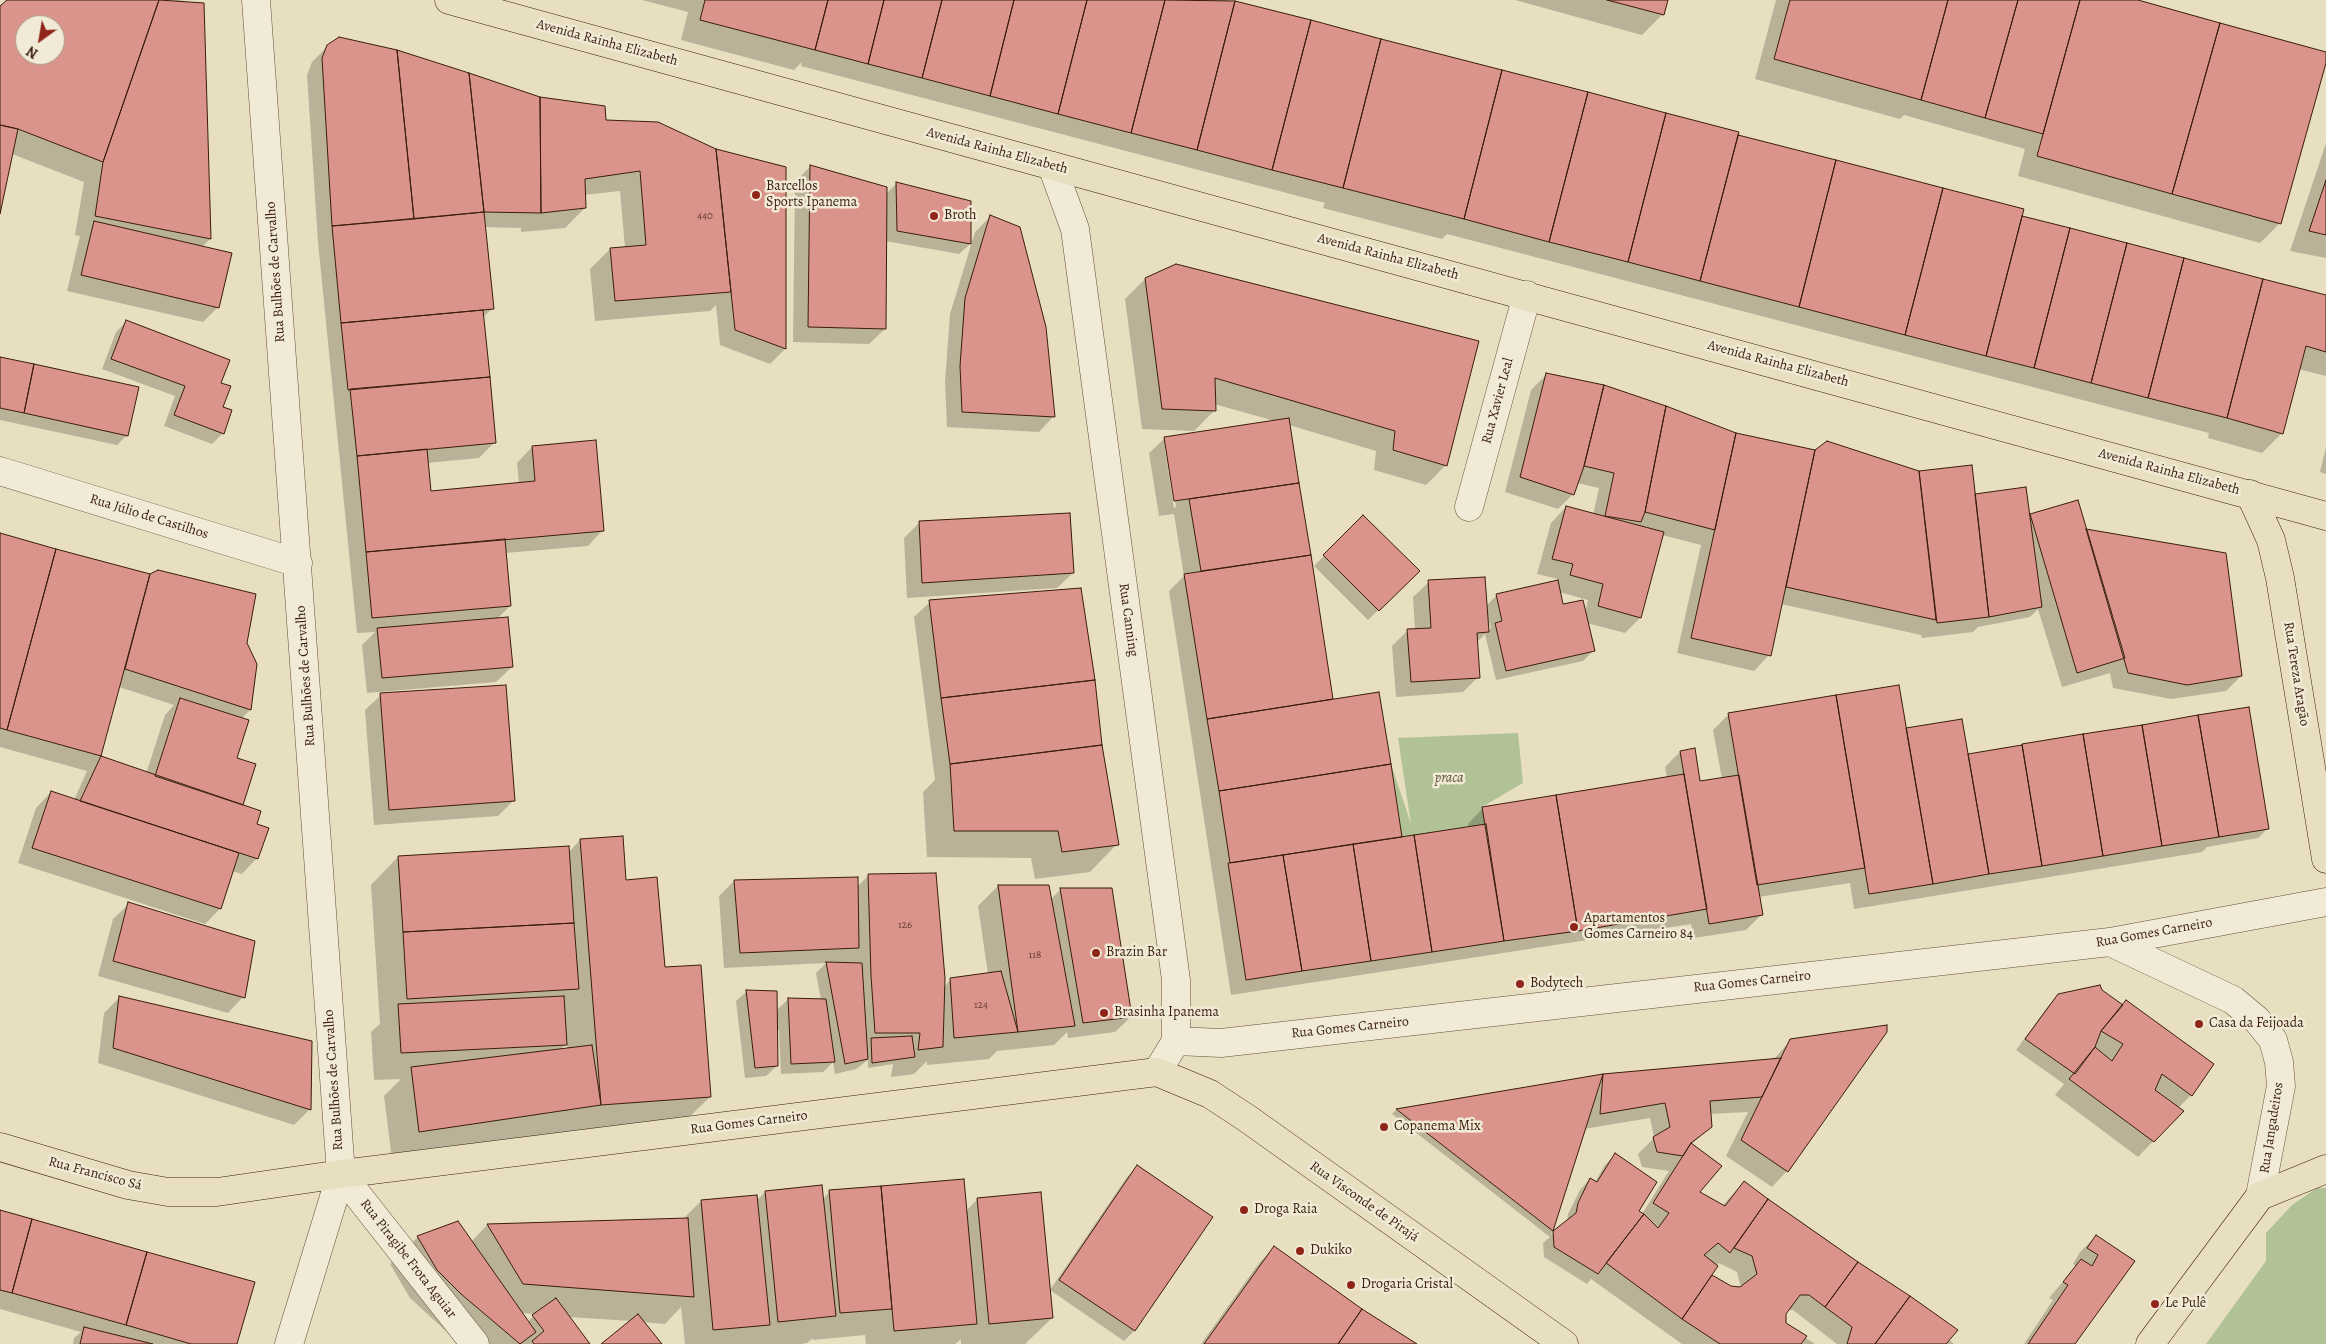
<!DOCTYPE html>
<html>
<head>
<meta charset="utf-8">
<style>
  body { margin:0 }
  #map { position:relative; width:2326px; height:1344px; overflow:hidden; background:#e8dfc0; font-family:Alegreya,serif }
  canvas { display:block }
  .north { position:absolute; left:15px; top:15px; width:50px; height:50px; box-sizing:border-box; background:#f0ead6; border:1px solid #a79886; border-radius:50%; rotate:212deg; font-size:14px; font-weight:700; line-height:20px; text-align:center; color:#3a1c0d }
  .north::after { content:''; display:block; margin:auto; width:18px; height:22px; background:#8f2418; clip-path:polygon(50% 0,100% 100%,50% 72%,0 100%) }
</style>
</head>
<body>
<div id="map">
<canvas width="2326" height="1344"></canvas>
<div class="north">N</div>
</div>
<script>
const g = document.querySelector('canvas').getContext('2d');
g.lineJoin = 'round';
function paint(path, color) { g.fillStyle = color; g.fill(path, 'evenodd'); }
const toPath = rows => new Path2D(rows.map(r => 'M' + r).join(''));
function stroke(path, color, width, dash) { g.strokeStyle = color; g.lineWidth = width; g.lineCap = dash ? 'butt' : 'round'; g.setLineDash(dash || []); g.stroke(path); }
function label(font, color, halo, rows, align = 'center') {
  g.font = font + ' Alegreya,serif'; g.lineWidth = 5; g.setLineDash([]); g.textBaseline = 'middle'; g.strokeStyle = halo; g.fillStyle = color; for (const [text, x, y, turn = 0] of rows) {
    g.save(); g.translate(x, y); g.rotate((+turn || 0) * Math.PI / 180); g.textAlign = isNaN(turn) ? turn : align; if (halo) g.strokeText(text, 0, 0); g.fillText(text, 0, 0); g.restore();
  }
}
paint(toPath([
  [1518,733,1523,783,1482,807,1486,824,1402,837,1391,764,1411,824,1398,738],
  [2317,1188,2326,1188,2326,1344,2206,1344,2266,1261,2266,1233,2292,1205]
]), '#b1c396');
paint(toPath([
  [9,0,179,0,203,4,210,239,201,248,218,307,203,322,67,291,80,236,75,235,84,182,12,154,0,208,0,7],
  [25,25,55,25,55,55,25,55],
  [642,0,1229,0,1737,133,1736,136,2021,217,2326,296,2326,376,2298,369,2282,433,2262,453,2208,438,2209,433,1447,234,1442,239,1323,208,1325,203,801,66,802,62,794,70,681,40,688,12],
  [1515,0,1666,0,1662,15,1642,35],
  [1776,0,2133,0,2326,54,2326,58,2280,223,2260,243,2018,176,2025,149,1904,115,1900,119,1755,79],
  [328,46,784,168,785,349,770,364,720,345,716,305,710,311,595,321,590,269,610,249,625,248,620,191,584,195,585,208,565,228,521,232,521,228,484,227,492,309,482,318,494,443,479,458,427,463,430,492,519,484,517,463,532,447,603,530,588,546,505,553,510,606,497,619,512,667,496,682,367,693,362,645,375,632,357,633,318,242,307,75,312,62],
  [2326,143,2326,258,2290,251],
  [810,167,886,194,896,184,970,244,959,254,885,241,885,329,869,344,793,342,795,182],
  [990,217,1054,416,1039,432,947,427,945,382,950,314,975,232],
  [1176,265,1446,465,1426,485,1374,470,1376,451,1289,425,1332,701,1401,838,1468,828,1468,824,1483,808,1667,778,1665,767,1680,752,1699,783,1722,779,1713,730,1729,714,1905,730,1967,756,2198,717,2268,828,2258,838,2207,847,2202,852,1854,909,1850,883,1758,897,1761,915,1746,930,1694,938,1691,924,1231,995,1169,591,1184,576,1174,514,1159,516,1149,453,1165,438,1275,421,1214,404,1214,411,1194,431,1142,429,1125,299,1145,279],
  [1165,449,1167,449,1176,507,1174,508],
  [126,322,222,408,223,433,212,444,164,426,175,396,102,369,116,332],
  [0,358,127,435,117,445,0,420],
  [1547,374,1736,434,1815,451,1919,473,1971,467,1974,495,2029,516,2077,502,2085,531,2241,676,2226,691,2171,699,2113,688,2110,673,2062,687,2038,609,2030,617,1978,627,1973,632,1922,638,1921,635,1781,604,1769,655,1754,671,1677,653,1701,545,1662,535,1640,618,1625,633,1587,623,1593,651,1583,661,1496,680,1485,634,1476,643,1478,677,1463,692,1396,697,1392,646,1408,630,1415,630,1413,597,1429,582,1486,606,1497,595,1557,582,1558,579,1537,574,1551,523,1566,507,1593,515,1599,488,1577,483,1573,494,1558,509,1505,492,1531,390],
  [1559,592,1588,600,1585,613,1562,606],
  [1486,612,1491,628,1488,632],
  [2326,447,2326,474,2320,472],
  [1363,517,1418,571,1368,620,1314,566],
  [920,522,1073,573,1057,588,907,598,904,538],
  [0,535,151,576,245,643,256,664,250,710,241,719,235,758,241,806,256,825,257,858,242,874,232,871,220,909,205,924,18,863,36,808,51,792,74,800,87,771,0,747],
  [119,687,174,705,165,715,146,774,100,757],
  [930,602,1101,745,1117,844,1090,872,1035,879,1031,858,927,857,923,792,935,780,914,617],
  [381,695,513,801,498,816,374,825,365,710],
  [580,840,625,881,664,969,710,1097,682,1124,392,1159,384,1096,401,1079,374,1080,371,1032,380,1024,371,885,398,857,568,847,568,853],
  [567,1043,567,1049,560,1050],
  [869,875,944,987,951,979,988,974,978,906,998,886,1048,886,1051,899,1060,890,1131,1017,1115,1032,1068,1038,1067,1032,1054,1045,997,1051,989,1059,927,1065,927,1061,914,1074,891,1077,893,1064,868,1068,868,1060,856,1069,835,1074,833,1062,823,1072,781,1074,779,1030,776,1030,777,1066,766,1076,745,1078,736,1001,747,991,776,1011,788,999,821,1000,816,973,826,963,724,968,719,896,734,881,857,887],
  [129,904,243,997,228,1013,98,976,113,919],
  [2058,995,2191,1095,2178,1108,2182,1111,2138,1157,2055,1095,2064,1084,2016,1050,2048,1006],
  [119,998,311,1042,309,1110,294,1125,98,1063,104,1013],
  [1791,1040,1787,1171,1772,1187,1726,1156,1748,1112,1710,1114,1711,1126,1691,1145,1698,1193,1722,1206,1744,1182,1956,1330,1948,1339,1954,1344,1837,1344,1793,1310,1787,1310,1784,1314,1785,1324,1815,1344,1682,1344,1591,1279,1587,1284,1544,1257,1543,1243,1550,1237,1392,1114,1396,1110,1601,1075,1600,1078,1603,1075,1773,1060],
  [1650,1118,1654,1138,1638,1154,1642,1167,1669,1171,1642,1214,1637,1211,1615,1155,1605,1165,1595,1182,1590,1179,1580,1190,1568,1214,1567,1222,1551,1235,1584,1129],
  [1719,1263,1737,1272,1741,1288,1730,1287,1711,1275],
  [1138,1167,1211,1217,1134,1331,1124,1341,1050,1290,1127,1177],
  [963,1180,966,1211,978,1199,1052,1318,1025,1344,961,1344,961,1339,955,1344,866,1344,865,1335,813,1340,813,1338,807,1343,802,1344,685,1344,681,1307,665,1324,642,1322,660,1344,603,1344,631,1321,569,1317,589,1344,460,1344,410,1298,390,1264,418,1237,471,1242,487,1225,683,1219,701,1201,756,1201,765,1192,821,1186,823,1199,830,1191],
  [522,1313,535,1314,528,1322],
  [0,1211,236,1344,73,1344,74,1338,81,1332,0,1309],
  [2096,1236,2133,1261,2074,1344,2024,1344,2053,1300,2049,1298,2076,1266,2073,1264,2080,1252],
  [1274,1248,1362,1311,1414,1344,1201,1344,1259,1263]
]), '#0003');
const building = toPath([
  [7,0,159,0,103,162,18,129,0,125,0,6,7,0],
  [25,25,55,25,55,55,25,55,25,25],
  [159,0,204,3,211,239,95,216,103,162,159,0],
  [705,0,828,0,815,50,700,20,705,0],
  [828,0,884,0,868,64,815,50,828,0],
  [884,0,942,0,922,78,868,64,884,0],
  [942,0,1014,0,990,96,922,78,942,0],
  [1014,0,1087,0,1058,114,990,96,1014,0],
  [1087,0,1165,0,1131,133,1058,114,1087,0],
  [1165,0,1235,1,1197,150,1131,133,1165,0],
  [1607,0,1668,0,1664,15,1607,0],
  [1790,0,1948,0,1921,100,1774,59,1790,0],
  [1948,0,2018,0,1985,118,1921,100,1948,0],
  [2018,0,2080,0,2043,134,1985,118,2018,0],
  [2080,0,2138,0,2220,23,2172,194,2037,156,2080,0],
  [1235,1,1311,20,1272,170,1197,150,1235,1],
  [1311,20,1381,39,1343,188,1272,170,1311,20],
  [2220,23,2326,52,2326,63,2281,224,2172,194,2220,23],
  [339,37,397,50,414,219,332,226,322,58,327,45,339,37],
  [1381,39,1502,70,1464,219,1343,188,1381,39],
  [397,50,469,73,484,212,414,219,397,50],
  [1502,70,1588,92,1549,242,1464,219,1502,70],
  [469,73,540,97,541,213,484,212,469,73],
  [1588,92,1666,113,1628,262,1549,242,1588,92],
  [540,97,605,106,606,120,658,122,716,149,731,292,615,301,610,248,646,245,640,171,585,179,586,208,541,213,540,97],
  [1666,113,1739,132,1700,281,1628,262,1666,113],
  [0,125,18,129,0,214,0,125],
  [1738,135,1836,160,1799,307,1700,281,1738,135],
  [716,149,786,167,786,349,735,330,716,149],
  [1836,160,1943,188,1905,335,1799,307,1836,160],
  [810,165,887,187,886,329,808,327,810,165],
  [2326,180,2326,235,2309,231,2326,180],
  [896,182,971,201,971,244,897,231,896,182],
  [1943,188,2024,209,1986,356,1905,335,1943,188],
  [484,212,494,309,341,323,332,226,484,212],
  [990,215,1020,227,1046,327,1055,417,962,412,960,366,965,298,990,215],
  [2022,216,2070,228,2034,368,1986,356,2022,216],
  [94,221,232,253,219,308,81,275,94,221],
  [2070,228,2127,243,2091,383,2034,368,2070,228],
  [2127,243,2184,258,2148,398,2091,383,2127,243],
  [2184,258,2263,279,2227,418,2148,398,2184,258],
  [1176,264,1479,341,1447,466,1393,450,1395,431,1215,378,1216,411,1162,409,1145,278,1176,264],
  [2263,279,2326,295,2326,352,2306,346,2283,434,2227,418,2263,279],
  [483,310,490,377,348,390,341,323,483,310],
  [126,320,230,360,221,383,231,386,223,407,232,410,224,434,174,415,185,386,111,359,126,320],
  [0,357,34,364,24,413,0,408,0,357],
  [34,364,139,387,128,436,24,413,34,364],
  [1546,373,1604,385,1584,466,1574,495,1520,477,1546,373],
  [490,377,496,443,357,456,350,389,490,377],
  [1604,385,1666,406,1645,512,1641,522,1605,516,1614,473,1584,466,1604,385],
  [1666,406,1736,433,1715,530,1645,512,1666,406],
  [1289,418,1299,483,1174,501,1164,437,1289,418],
  [1736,433,1815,450,1771,656,1691,638,1736,433],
  [596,440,604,531,366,552,357,456,427,449,431,491,535,481,532,446,596,440],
  [1827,441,1919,471,1936,620,1786,587,1815,450,1827,441],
  [1972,465,1989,617,1937,623,1919,471,1972,465],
  [1299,483,1311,555,1201,571,1189,499,1299,483],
  [2026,487,2042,607,1989,617,1975,494,2026,487],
  [2078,500,2125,658,2077,673,2030,514,2078,500],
  [1566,506,1664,532,1641,618,1598,606,1603,584,1570,575,1573,564,1552,559,1566,506],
  [1070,513,1074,573,922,583,919,521,1070,513],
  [1363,515,1420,571,1379,611,1323,555,1363,515],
  [2086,529,2226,553,2242,676,2187,685,2128,673,2086,529],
  [0,533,56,549,7,730,0,728,0,533],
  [505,539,511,606,372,618,366,552,505,539],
  [56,549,150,574,101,756,7,730,56,549],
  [1311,555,1333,699,1207,719,1184,574,1311,555],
  [158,570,256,594,247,643,257,664,251,710,125,669,150,574,158,570],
  [1485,577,1489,632,1477,633,1480,678,1411,682,1407,629,1431,628,1428,580,1485,577],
  [1558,580,1563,604,1583,600,1595,651,1506,671,1495,623,1502,621,1496,594,1558,580],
  [1081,588,1095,680,941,698,929,600,1081,588],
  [508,617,513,667,382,678,377,628,508,617],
  [1095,680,1102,745,950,764,941,698,1095,680],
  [506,685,515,801,389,810,380,693,506,685],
  [1899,685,1933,884,1869,894,1836,695,1899,685],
  [1379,692,1391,764,1219,791,1207,719,1379,692],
  [1836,695,1865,868,1757,885,1728,713,1836,695],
  [180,698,249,720,237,758,256,764,243,805,155,776,180,698],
  [2249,707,2269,829,2219,837,2198,715,2249,707],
  [2198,715,2219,837,2162,846,2142,725,2198,715],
  [1962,719,1989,874,1933,884,1906,728,1962,719],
  [2142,725,2162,846,2103,856,2083,734,2142,725],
  [2083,734,2103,856,2042,866,2022,744,2083,734],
  [1102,745,1119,845,1062,852,1058,831,954,831,950,764,1102,745],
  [2022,745,2042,866,1989,874,1968,754,2022,745],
  [1695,748,1700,781,1739,775,1763,915,1709,924,1680,751,1695,748],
  [101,756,261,811,257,824,269,828,258,859,80,801,101,756],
  [1391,764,1402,837,1230,863,1219,791,1391,764],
  [1684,774,1707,909,1578,931,1556,795,1684,774],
  [51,791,239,853,221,909,32,848,51,791],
  [1556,795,1578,931,1504,941,1482,807,1556,795],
  [1486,824,1504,941,1432,952,1414,835,1486,824],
  [1414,835,1432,952,1371,961,1353,844,1414,835],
  [623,836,626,880,657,877,665,967,701,965,711,1097,601,1105,580,839,623,836],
  [1353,844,1371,961,1302,971,1283,855,1353,844],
  [569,846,574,923,403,932,398,856,569,846],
  [1283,855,1302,971,1246,980,1228,863,1283,855],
  [936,873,945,978,943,1047,918,1050,920,1033,875,1033,871,976,868,874,936,873],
  [858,877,859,948,740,953,734,880,858,877],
  [998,885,1049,885,1075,1026,1018,1032,998,885],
  [1060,888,1112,888,1132,1017,1083,1023,1060,888],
  [128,902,255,941,245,998,113,961,128,902],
  [574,923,579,989,407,999,403,932,574,923],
  [826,962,862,963,868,1059,845,1064,826,962],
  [1001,971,1018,1032,954,1038,950,978,1001,971],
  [2100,985,2102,990,2123,1005,2101,1031,2095,1047,2075,1074,2025,1039,2058,994,2100,985],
  [746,990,777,991,778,1066,755,1068,746,990],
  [119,996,312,1041,311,1110,113,1048,119,996],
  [564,996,567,1045,401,1053,398,1004,564,996],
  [788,998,826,999,835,1062,791,1064,788,998],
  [2126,1000,2214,1064,2192,1096,2162,1074,2155,1090,2184,1111,2154,1142,2069,1079,2095,1047,2112,1061,2123,1044,2101,1031,2126,1000],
  [1887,1025,1887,1032,1788,1172,1741,1140,1790,1039,1887,1025],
  [912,1036,915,1057,872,1063,871,1038,912,1036],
  [592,1045,601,1105,419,1132,411,1067,592,1045],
  [1781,1058,1762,1097,1710,1101,1712,1127,1691,1143,1683,1156,1657,1152,1653,1137,1670,1127,1665,1103,1600,1114,1603,1074,1781,1058],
  [1603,1074,1553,1231,1396,1109,1603,1074],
  [1691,1143,1722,1166,1700,1192,1725,1206,1744,1181,1768,1199,1730,1253,1718,1243,1704,1255,1718,1266,1682,1319,1606,1263,1644,1214,1658,1228,1669,1213,1653,1203,1691,1143],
  [1615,1153,1657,1182,1639,1211,1644,1214,1598,1274,1554,1247,1553,1231,1576,1213,1578,1203,1590,1178,1597,1182,1615,1153],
  [1137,1165,1213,1217,1135,1331,1059,1280,1137,1165],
  [964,1179,977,1324,894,1331,881,1186,964,1179],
  [822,1185,836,1316,778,1322,765,1191,822,1185],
  [881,1186,892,1309,840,1313,829,1190,881,1186],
  [1041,1192,1053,1318,989,1324,977,1198,1041,1192],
  [757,1195,770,1325,713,1330,701,1200,757,1195],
  [1768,1199,1858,1262,1825,1307,1809,1295,1800,1295,1786,1314,1786,1323,1807,1336,1801,1344,1720,1344,1682,1319,1712,1275,1731,1286,1740,1287,1757,1274,1752,1256,1734,1248,1768,1199],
  [0,1210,32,1219,12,1293,0,1290,0,1210],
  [688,1218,694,1297,523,1284,487,1224,688,1218],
  [32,1219,147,1252,126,1325,12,1293,32,1219],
  [458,1221,536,1332,520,1344,461,1294,437,1270,417,1236,458,1221],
  [2096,1235,2135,1261,2075,1344,2028,1344,2068,1285,2063,1282,2081,1259,2092,1266,2098,1255,2087,1248,2096,1235],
  [1274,1246,1362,1309,1338,1344,1204,1344,1274,1246],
  [147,1252,255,1282,237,1344,191,1344,126,1325,147,1252],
  [1858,1262,1910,1296,1875,1344,1847,1344,1852,1327,1825,1307,1858,1262],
  [1910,1296,1958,1330,1946,1344,1875,1344,1910,1296],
  [556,1298,590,1344,534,1344,532,1341,544,1331,532,1315,556,1298],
  [1362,1309,1417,1344,1338,1344,1362,1309],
  [638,1314,662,1344,601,1344,638,1314],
  [84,1327,153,1344,80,1344,84,1327]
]);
paint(building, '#db948b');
stroke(building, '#3a1c0d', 1);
const minor = toPath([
  [256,0,341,1174,289,1344],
  [1052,166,1075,229,1176,980,1176,1041,1157,1072],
  [0,471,298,563],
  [1469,507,1527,295],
  [2110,942,2233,1000,2257,1020,2273,1040,2279,1062,2281,1086,2260,1196],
  [1176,1041,1221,1043,2110,942,2326,902],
  [341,1174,475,1344]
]);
const major = toPath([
  [2250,494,2271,540,2280,578,2326,859],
  [0,1147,128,1185,168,1192,217,1192,341,1174,1157,1072,1210,1094,1248,1119,1564,1344],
  [2150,1344,2260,1196,2326,1169]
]);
const highway = toPath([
  [449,0,2326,516]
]);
stroke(minor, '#664d3a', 29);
stroke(major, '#3a1c0d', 29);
stroke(highway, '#3a1c0d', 29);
stroke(minor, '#f0ead6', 28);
stroke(major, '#e8dfc0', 28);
stroke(highway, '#e8dfc0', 28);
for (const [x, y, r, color] of [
  [756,195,5,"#8f2418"],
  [934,216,5,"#8f2418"],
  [1574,927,5,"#8f2418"],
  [1096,953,5,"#8f2418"],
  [1520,984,5,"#8f2418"],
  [1104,1013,5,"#8f2418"],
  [2199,1024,5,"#8f2418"],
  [1384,1127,5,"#8f2418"],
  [1244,1210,5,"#8f2418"],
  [1300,1251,5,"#8f2418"],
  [1351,1285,5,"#8f2418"],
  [2155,1304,5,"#8f2418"]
]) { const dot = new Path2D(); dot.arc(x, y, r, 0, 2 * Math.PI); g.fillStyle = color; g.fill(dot); stroke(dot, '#f0ead6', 2); }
label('11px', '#623a2c', null, [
  ["440",705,216],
  ["126",905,925],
  ["118",1035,955],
  ["124",981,1005]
]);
label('14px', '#3a1c0d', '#f0ead6', [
  ["Avenida Rainha Elizabeth",607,43,15],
  ["Avenida Rainha Elizabeth",997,151,15],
  ["Avenida Rainha Elizabeth",1388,257,15],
  ["Rua Bulhões de Carvalho",276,272,-94],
  ["Avenida Rainha Elizabeth",1778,364,15],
  ["Rua Xavier Leal",1498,401,-75],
  ["Avenida Rainha Elizabeth",2169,472,15],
  ["Rua Júlio de Castilhos",149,517,17],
  ["Rua Canning",1128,620,82],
  ["Rua Tereza Aragão",2296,674,81],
  ["Rua Bulhões de Carvalho",306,676,-94],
  ["Rua Gomes Carneiro",2154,933,-10],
  ["Rua Gomes Carneiro",1752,982,-6],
  ["Rua Gomes Carneiro",1350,1028,-6],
  ["Rua Bulhões de Carvalho",334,1080,-94],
  ["Rua Gomes Carneiro",749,1123,-7],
  ["Rua Jangadeiros",2272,1128,-81],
  ["Rua Francisco Sá",95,1174,15],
  ["Rua Visconde de Pirajá",1364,1202,35],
  ["Rua Piragibe Frota Aguiar",408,1259,52]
]);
label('14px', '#3a1c0d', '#f0ead6', [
  ["Barcellos",766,187],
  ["Sports Ipanema",766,203],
  ["Broth",944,216],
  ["Apartamentos",1584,919],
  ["Gomes Carneiro 84",1584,935],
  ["Brazin Bar",1106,953],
  ["Bodytech",1530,984],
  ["Brasinha Ipanema",1114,1013],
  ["Casa da Feijoada",2209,1024],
  ["Copanema Mix",1394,1127],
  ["Droga Raia",1254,1210],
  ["Dukiko",1310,1251],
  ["Drogaria Cristal",1361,1285],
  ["Le Pulê",2165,1304]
], 'left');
label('italic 14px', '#5e4e36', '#f0ead6', [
  ["praca",1449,779]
]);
</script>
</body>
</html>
